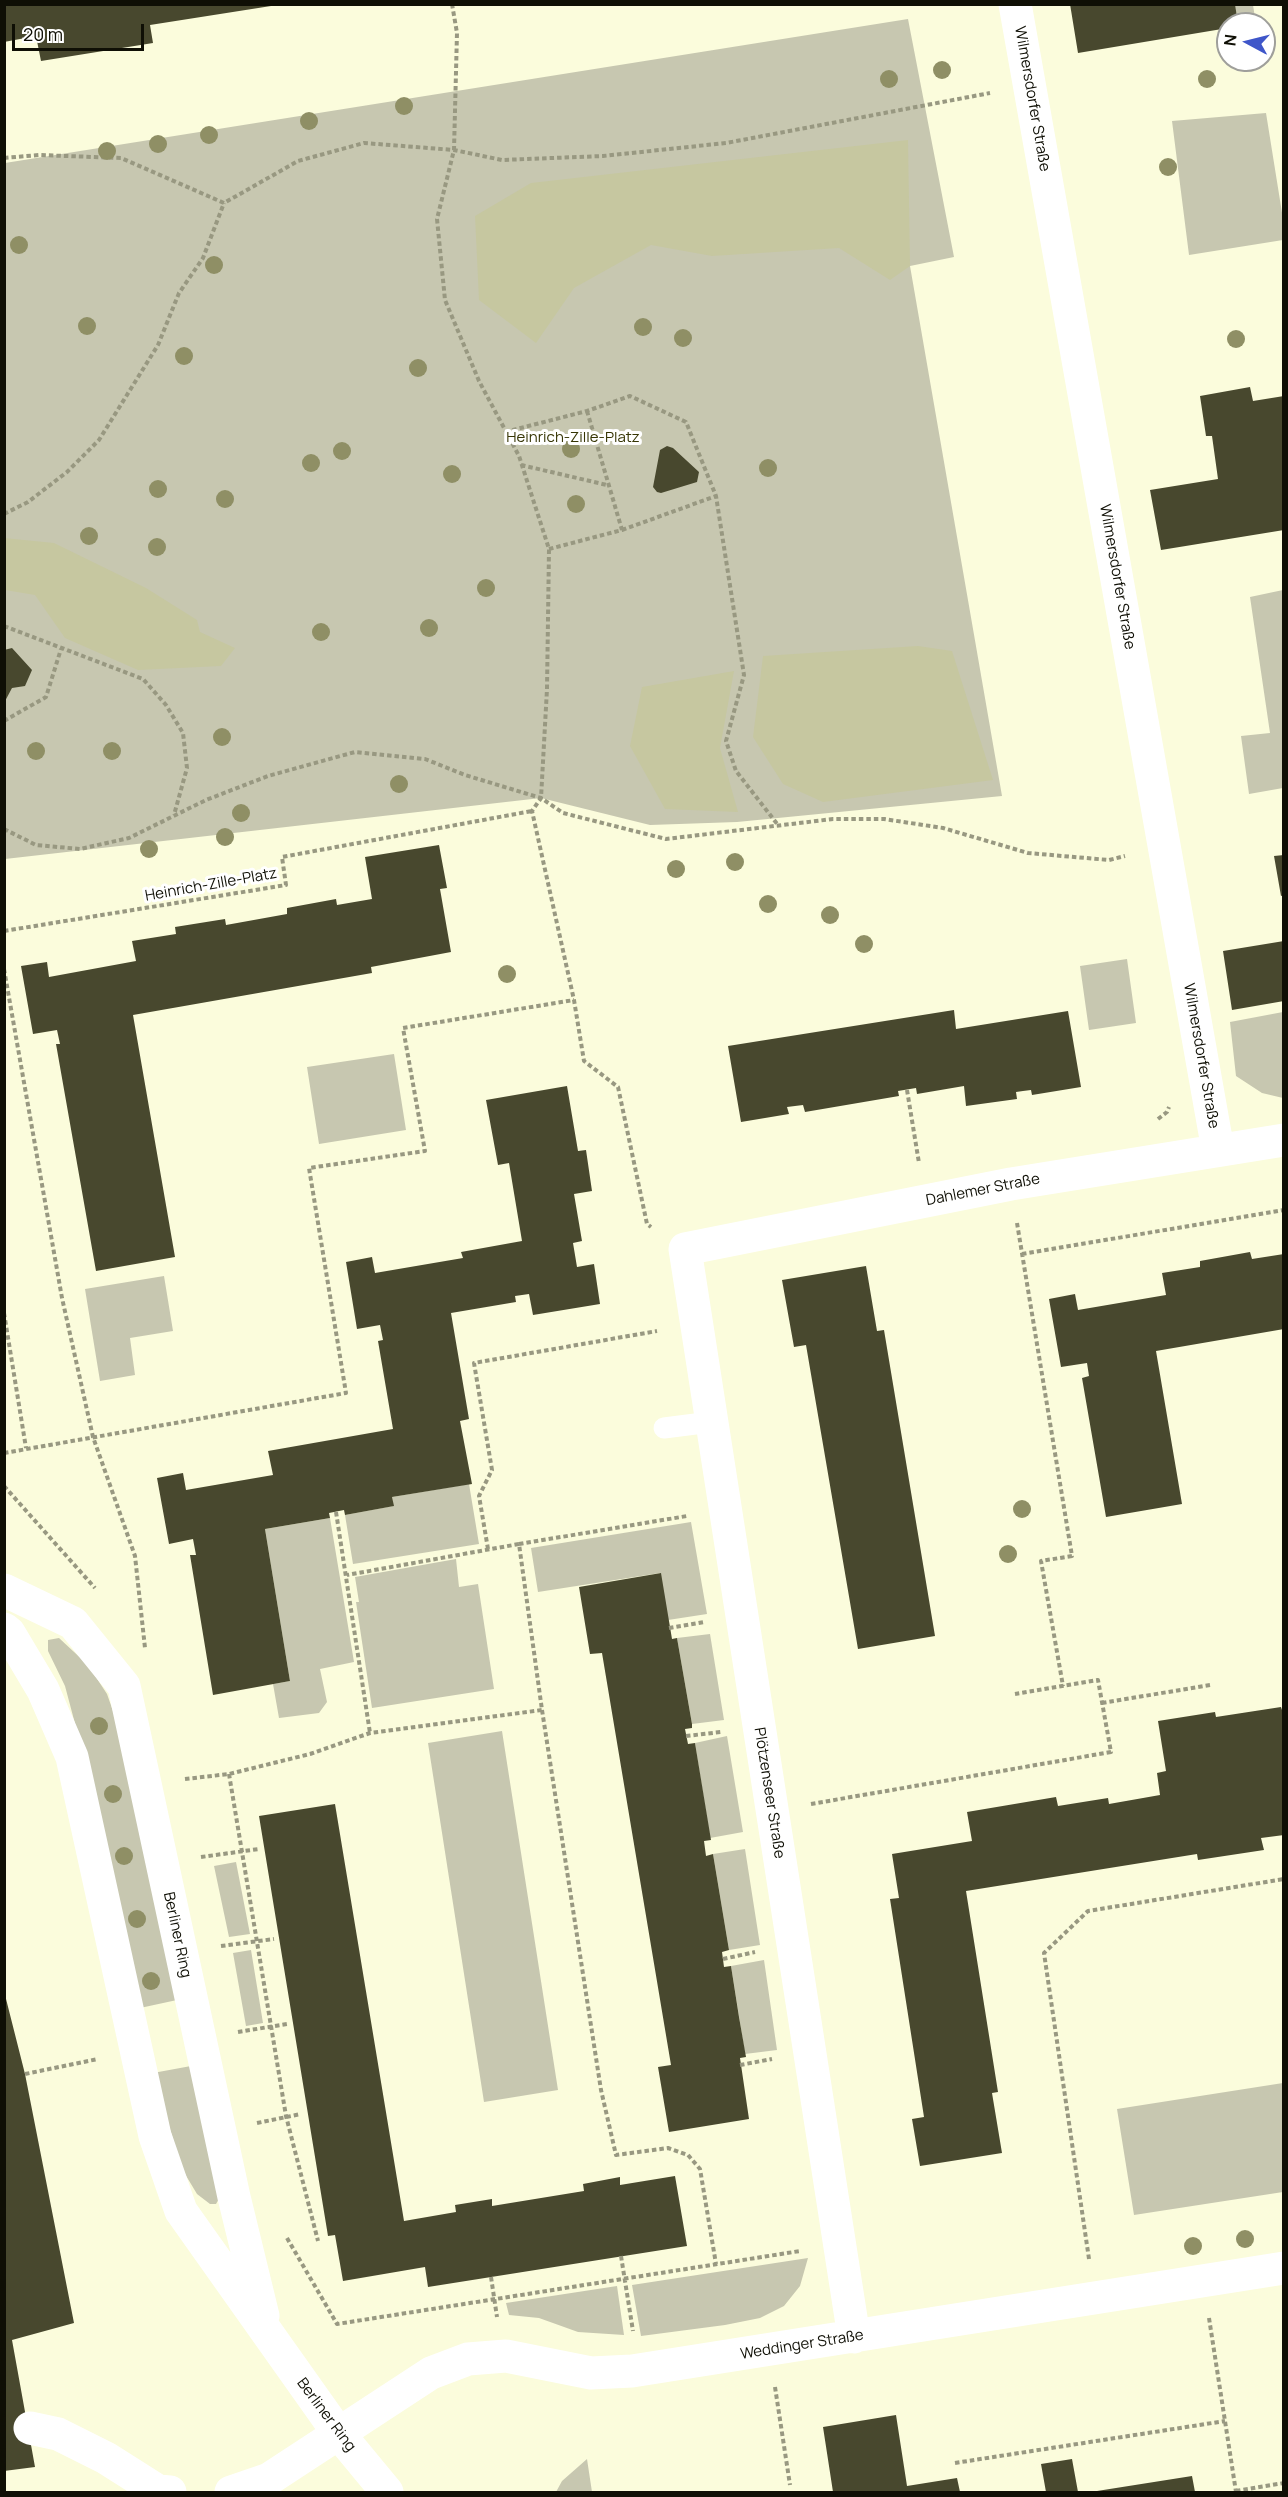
<!DOCTYPE html>
<html>
<head>
<meta charset="utf-8">
<style>
  body { margin:0 }
  #map { position:relative; width:1288px; height:2497px; overflow:hidden; background:#fbfcdc; font-family:Manrope,sans-serif }
  canvas { display:block }
  .frame { position:absolute; inset:0; border:6px solid #0f0f05; pointer-events:none }
  .north { position:absolute; left:1216px; top:12px; width:60px; height:60px; box-sizing:border-box; background:#fff; border:2px solid #9f9f9b; border-radius:50%; rotate:277deg; font-size:16px; font-weight:700; line-height:24px; text-align:center; color:#0f0f05 }
  .north::after { content:''; display:block; margin:auto; width:21px; height:27px; background:#3f56c9; clip-path:polygon(50% 0,100% 100%,50% 72%,0 100%) }
  .scale { position:absolute; left:12px; top:24px; width:132px; height:27px; box-sizing:border-box; border:3px solid #0f0f05; border-top:0; padding-left:8px; font-size:18px; line-height:21px; white-space:nowrap; color:#0f0f05; -webkit-text-stroke:4px #fff; paint-order:stroke }
</style>
</head>
<body>
<div id="map">
<canvas width="1288" height="2497"></canvas>
<div class="frame"></div>
<div class="north">N</div>
<div class="scale">20 m</div>
</div>
<script>
const g = document.querySelector('canvas').getContext('2d');
g.lineJoin = 'round';
function paint(path, color) { g.fillStyle = color; g.fill(path, 'evenodd'); }
const toPath = rows => new Path2D(rows.map(r => 'M' + r).join(''));
function stroke(path, color, width, dash) { g.strokeStyle = color; g.lineWidth = width; g.lineCap = dash ? 'butt' : 'round'; g.setLineDash(dash || []); g.stroke(path); }
function label(font, color, halo, rows, align = 'center') {
  g.font = font + ' Manrope,sans-serif'; g.lineWidth = 6; g.setLineDash([]); g.textBaseline = 'middle'; g.strokeStyle = halo; g.fillStyle = color; for (const [text, x, y, turn = 0] of rows) {
    g.save(); g.translate(x, y); g.rotate((+turn || 0) * Math.PI / 180); g.textAlign = isNaN(turn) ? turn : align; if (halo) g.strokeText(text, 0, 0); g.fillText(text, 0, 0); g.restore();
  }
}
paint(toPath([
  [1235,5,1253,5,1256,24,1238,24],
  [908,19,954,257,910,266,1002,796,737,822,650,825,541,798,5,859,5,163],
  [1266,113,1283,219,1283,240,1189,255,1172,121],
  [1283,590,1283,788,1249,794,1241,736,1270,733,1250,597],
  [1127,959,1136,1023,1089,1030,1080,966],
  [1283,1012,1284,1012,1283,1098,1262,1093,1236,1076,1230,1022],
  [394,1054,406,1130,319,1144,307,1067],
  [164,1276,173,1331,130,1338,135,1375,100,1381,85,1289],
  [469,1484,479,1544,353,1564,345,1515,393,1506,392,1497],
  [330,1518,354,1662,320,1669,327,1702,319,1713,279,1718,273,1684,290,1681,265,1529],
  [691,1522,707,1614,668,1620,660,1573,538,1592,531,1548],
  [456,1559,459,1587,478,1584,494,1689,372,1708,356,1602,359,1602,355,1577],
  [710,1634,724,1720,692,1724,677,1638],
  [59,1638,88,1665,107,1694,119,1728,177,2000,140,2008,94,1795,65,1686,48,1651,48,1640],
  [502,1731,558,2090,484,2102,428,1743],
  [727,1736,743,1832,710,1838,695,1743],
  [745,1849,760,1945,729,1950,713,1854],
  [236,1862,250,1934,229,1937,214,1866],
  [251,1950,263,2023,246,2026,233,1953],
  [764,1960,777,2050,745,2054,731,1966],
  [191,2066,220,2197,216,2204,210,2204,197,2194,182,2169,153,2073],
  [1283,2083,1283,2192,1134,2215,1117,2109],
  [808,2258,800,2286,784,2306,760,2318,725,2325,641,2336,632,2285],
  [617,2286,624,2335,578,2332,539,2318,509,2315,506,2303],
  [587,2459,592,2492,556,2492,562,2481]
]), '#c7c7b0');
paint(toPath([
  [908,140,910,266,890,280,839,248,712,256,651,245,574,288,536,343,479,300,475,216,531,183],
  [4,538,54,543,146,588,197,620,200,632,235,648,221,666,138,670,65,638,35,595,5,590],
  [918,646,952,651,993,780,823,802,783,784,753,737,763,656],
  [734,671,720,748,738,812,665,809,630,746,642,687]
]), '#c6c7a0');
paint(toPath([
  [4,4,271,4,271,6,150,25,153,43,41,61,36,36,4,42],
  [1070,4,1235,4,1238,24,1228,24,1228,28,1078,53],
  [1250,387,1253,401,1284,396,1284,530,1161,550,1150,490,1218,479,1212,436,1206,436,1200,396],
  [667,446,673,448,699,472,697,482,661,493,657,492,653,487,660,450],
  [12,648,32,670,25,686,12,688,4,703,4,650],
  [439,845,447,888,440,889,451,952,371,967,372,973,133,1015,175,1257,96,1271,56,1044,60,1044,57,1030,33,1034,21,966,47,962,49,977,136,961,132,941,176,934,175,927,225,919,226,925,287,914,287,908,336,899,337,905,372,899,365,857],
  [1284,855,1284,895,1281,896,1274,856],
  [1284,941,1284,1001,1232,1010,1223,951],
  [954,1010,956,1029,1068,1011,1081,1087,1032,1095,1031,1090,1023,1091,1016,1092,1017,1099,966,1106,964,1086,917,1094,916,1088,898,1091,899,1096,805,1112,803,1105,787,1107,789,1114,741,1122,728,1046],
  [567,1086,578,1151,586,1150,592,1191,574,1194,582,1241,573,1243,577,1267,594,1264,600,1304,533,1315,529,1294,515,1296,516,1302,451,1313,469,1419,460,1421,472,1484,392,1497,394,1506,345,1515,344,1510,329,1513,330,1518,265,1529,290,1681,213,1695,190,1555,196,1555,193,1539,169,1544,157,1478,183,1473,186,1490,273,1475,268,1451,393,1429,378,1341,383,1340,380,1325,357,1329,346,1262,372,1257,375,1273,463,1258,461,1252,522,1241,509,1163,498,1165,486,1100],
  [1250,1252,1252,1259,1284,1254,1284,1329,1156,1351,1182,1504,1106,1517,1082,1378,1089,1376,1087,1363,1061,1367,1049,1299,1075,1294,1078,1310,1166,1295,1162,1273,1200,1267,1200,1261],
  [866,1266,877,1331,884,1330,935,1636,858,1649,806,1345,794,1347,782,1280],
  [661,1573,672,1639,677,1638,692,1724,692,1728,685,1729,688,1744,695,1743,711,1840,704,1841,706,1856,713,1854,729,1950,722,1952,724,1967,731,1966,739,2017,746,2057,740,2058,749,2119,669,2132,658,2067,671,2065,602,1653,590,1654,579,1587],
  [1281,1707,1282,1710,1284,1710,1284,1835,1261,1838,1264,1850,1198,1860,1197,1854,966,1891,998,2092,992,2093,1002,2153,920,2166,912,2119,924,2117,890,1899,899,1898,892,1854,972,1841,967,1812,1056,1797,1058,1806,1108,1798,1109,1804,1160,1795,1157,1773,1166,1771,1158,1721,1215,1712,1216,1717],
  [335,1804,404,2221,456,2212,455,2205,492,2199,492,2206,584,2191,583,2184,620,2177,620,2185,675,2176,687,2246,428,2287,425,2267,343,2281,335,2235,328,2236,259,1816],
  [4,1991,25,2074,74,2323,12,2340,35,2467,4,2471],
  [896,2415,907,2486,957,2478,960,2492,833,2492,823,2427],
  [1072,2459,1078,2492,1046,2492,1041,2464],
  [1192,2476,1195,2492,1098,2492,1097,2491]
]), '#48482e');
stroke(toPath([
  [452,4,457,33,454,150,437,219,445,300,479,381,519,456,549,549,547,689,541,798,532,811,574,1000,584,1061,618,1087,647,1224,651,1227],
  [4,158,39,155,121,158,224,203,298,161,364,143,454,150,502,160,603,156,726,143,990,93],
  [505,432,587,411,630,396,686,422,716,496,744,675,726,741,736,771,778,825],
  [521,465,607,485],
  [4,514,28,502,67,472,99,440,158,345,179,293,203,258,224,203],
  [622,530,716,496],
  [549,549,622,530,587,411],
  [4,626,143,679,166,705,183,733,187,768,174,815],
  [4,721,46,697,61,649],
  [4,829,36,845,80,849,129,838,206,800,268,776,355,752,425,759,465,775,541,798,563,813,666,839,833,819,884,819,943,828,1028,853,1109,860,1125,856],
  [4,931,286,885,282,857,532,811],
  [4,969,62,1298,93,1437,135,1556,145,1648],
  [907,1090,919,1163],
  [1158,1119,1167,1112,1169,1107],
  [1017,1223,1072,1556,1041,1561,1063,1686],
  [1022,1254,1284,1210],
  [4,1313,26,1448],
  [4,1453,346,1393,309,1168,425,1151,403,1028,574,1000],
  [4,1486,95,1588],
  [336,1512,370,1733],
  [519,1544,687,1516],
  [488,1549,479,1496,492,1470,474,1363,657,1331],
  [669,1628,704,1622],
  [1102,1703,1210,1685],
  [542,1710,601,2090,616,2155,668,2148,688,2155,700,2169,716,2264],
  [686,1736,721,1732],
  [229,1774,286,2116,318,2241],
  [185,1779,229,1774,310,1754,370,1733,542,1710,519,1544,347,1575],
  [811,1804,1111,1752,1098,1680,1015,1694],
  [201,1857,259,1849],
  [221,1946,274,1939],
  [723,1959,755,1952],
  [238,2032,287,2024],
  [740,2065,772,2059],
  [25,2074,98,2059],
  [257,2123,301,2114],
  [287,2238,337,2324,800,2251],
  [621,2256,633,2331],
  [1089,2259,1044,1953,1088,1911,1284,1879],
  [491,2277,497,2317],
  [1209,2318,1236,2492],
  [775,2387,790,2485],
  [955,2463,1225,2421],
  [1236,2491,1284,2483]
]), '#989881', 4, [4.5, 3]);
stroke(toPath([
  [664,1428,711,1422]
]), '#fff', 21);
stroke(toPath([
  [1015,4,1218,1150],
  [854,2337,685,1249,1011,1184,1284,1140],
  [30,2428,58,2434,106,2458,158,2491,170,2492],
  [231,2492,269,2479,431,2373,468,2359,506,2356,591,2373,632,2371,1284,2268]
]), '#fff', 33);
stroke(toPath([
  [4,1590,73,1623,124,1686,234,2197,263,2316],
  [4,1629,9,1633,43,1690,72,1757,155,2136,181,2211,339,2434,387,2492]
]), '#fff', 33);
g.fillStyle = '#8f8f65';
for (const [x, y] of [
  [942,70],
  [889,79],
  [1207,79],
  [404,106],
  [309,121],
  [209,135],
  [158,144],
  [107,151],
  [1168,167],
  [19,245],
  [214,265],
  [87,326],
  [643,327],
  [683,338],
  [1236,339],
  [184,356],
  [418,368],
  [571,449],
  [342,451],
  [311,463],
  [768,468],
  [452,474],
  [158,489],
  [225,499],
  [576,504],
  [89,536],
  [157,547],
  [486,588],
  [429,628],
  [321,632],
  [222,737],
  [36,751],
  [112,751],
  [399,784],
  [241,813],
  [225,837],
  [149,849],
  [735,862],
  [676,869],
  [768,904],
  [830,915],
  [864,944],
  [507,974],
  [1022,1509],
  [1008,1554],
  [99,1726],
  [113,1794],
  [124,1856],
  [137,1919],
  [151,1981],
  [1245,2239],
  [1193,2246]
]) { g.beginPath(); g.arc(x, y, 9, 0, 2 * Math.PI); g.fill(); }
label('15px', '#0f0f05', '#fff', [
  ["Wilmersdorfer Straße",1032,99,80],
  ["Wilmersdorfer Straße",1117,577,80],
  ["Heinrich-Zille-Platz",211,885,-10],
  ["Wilmersdorfer Straße",1201,1056,80],
  ["Dahlemer Straße",983,1190,-11],
  ["Plötzenseer Straße",769,1793,81],
  ["Berliner Ring",177,1935,78],
  ["Weddinger Straße",802,2345,-9],
  ["Berliner Ring",326,2415,53]
]);
label('15px', '#363504', '#fff', [
  ["Heinrich-Zille-Platz",573,438]
]);
</script>
</body>
</html>
